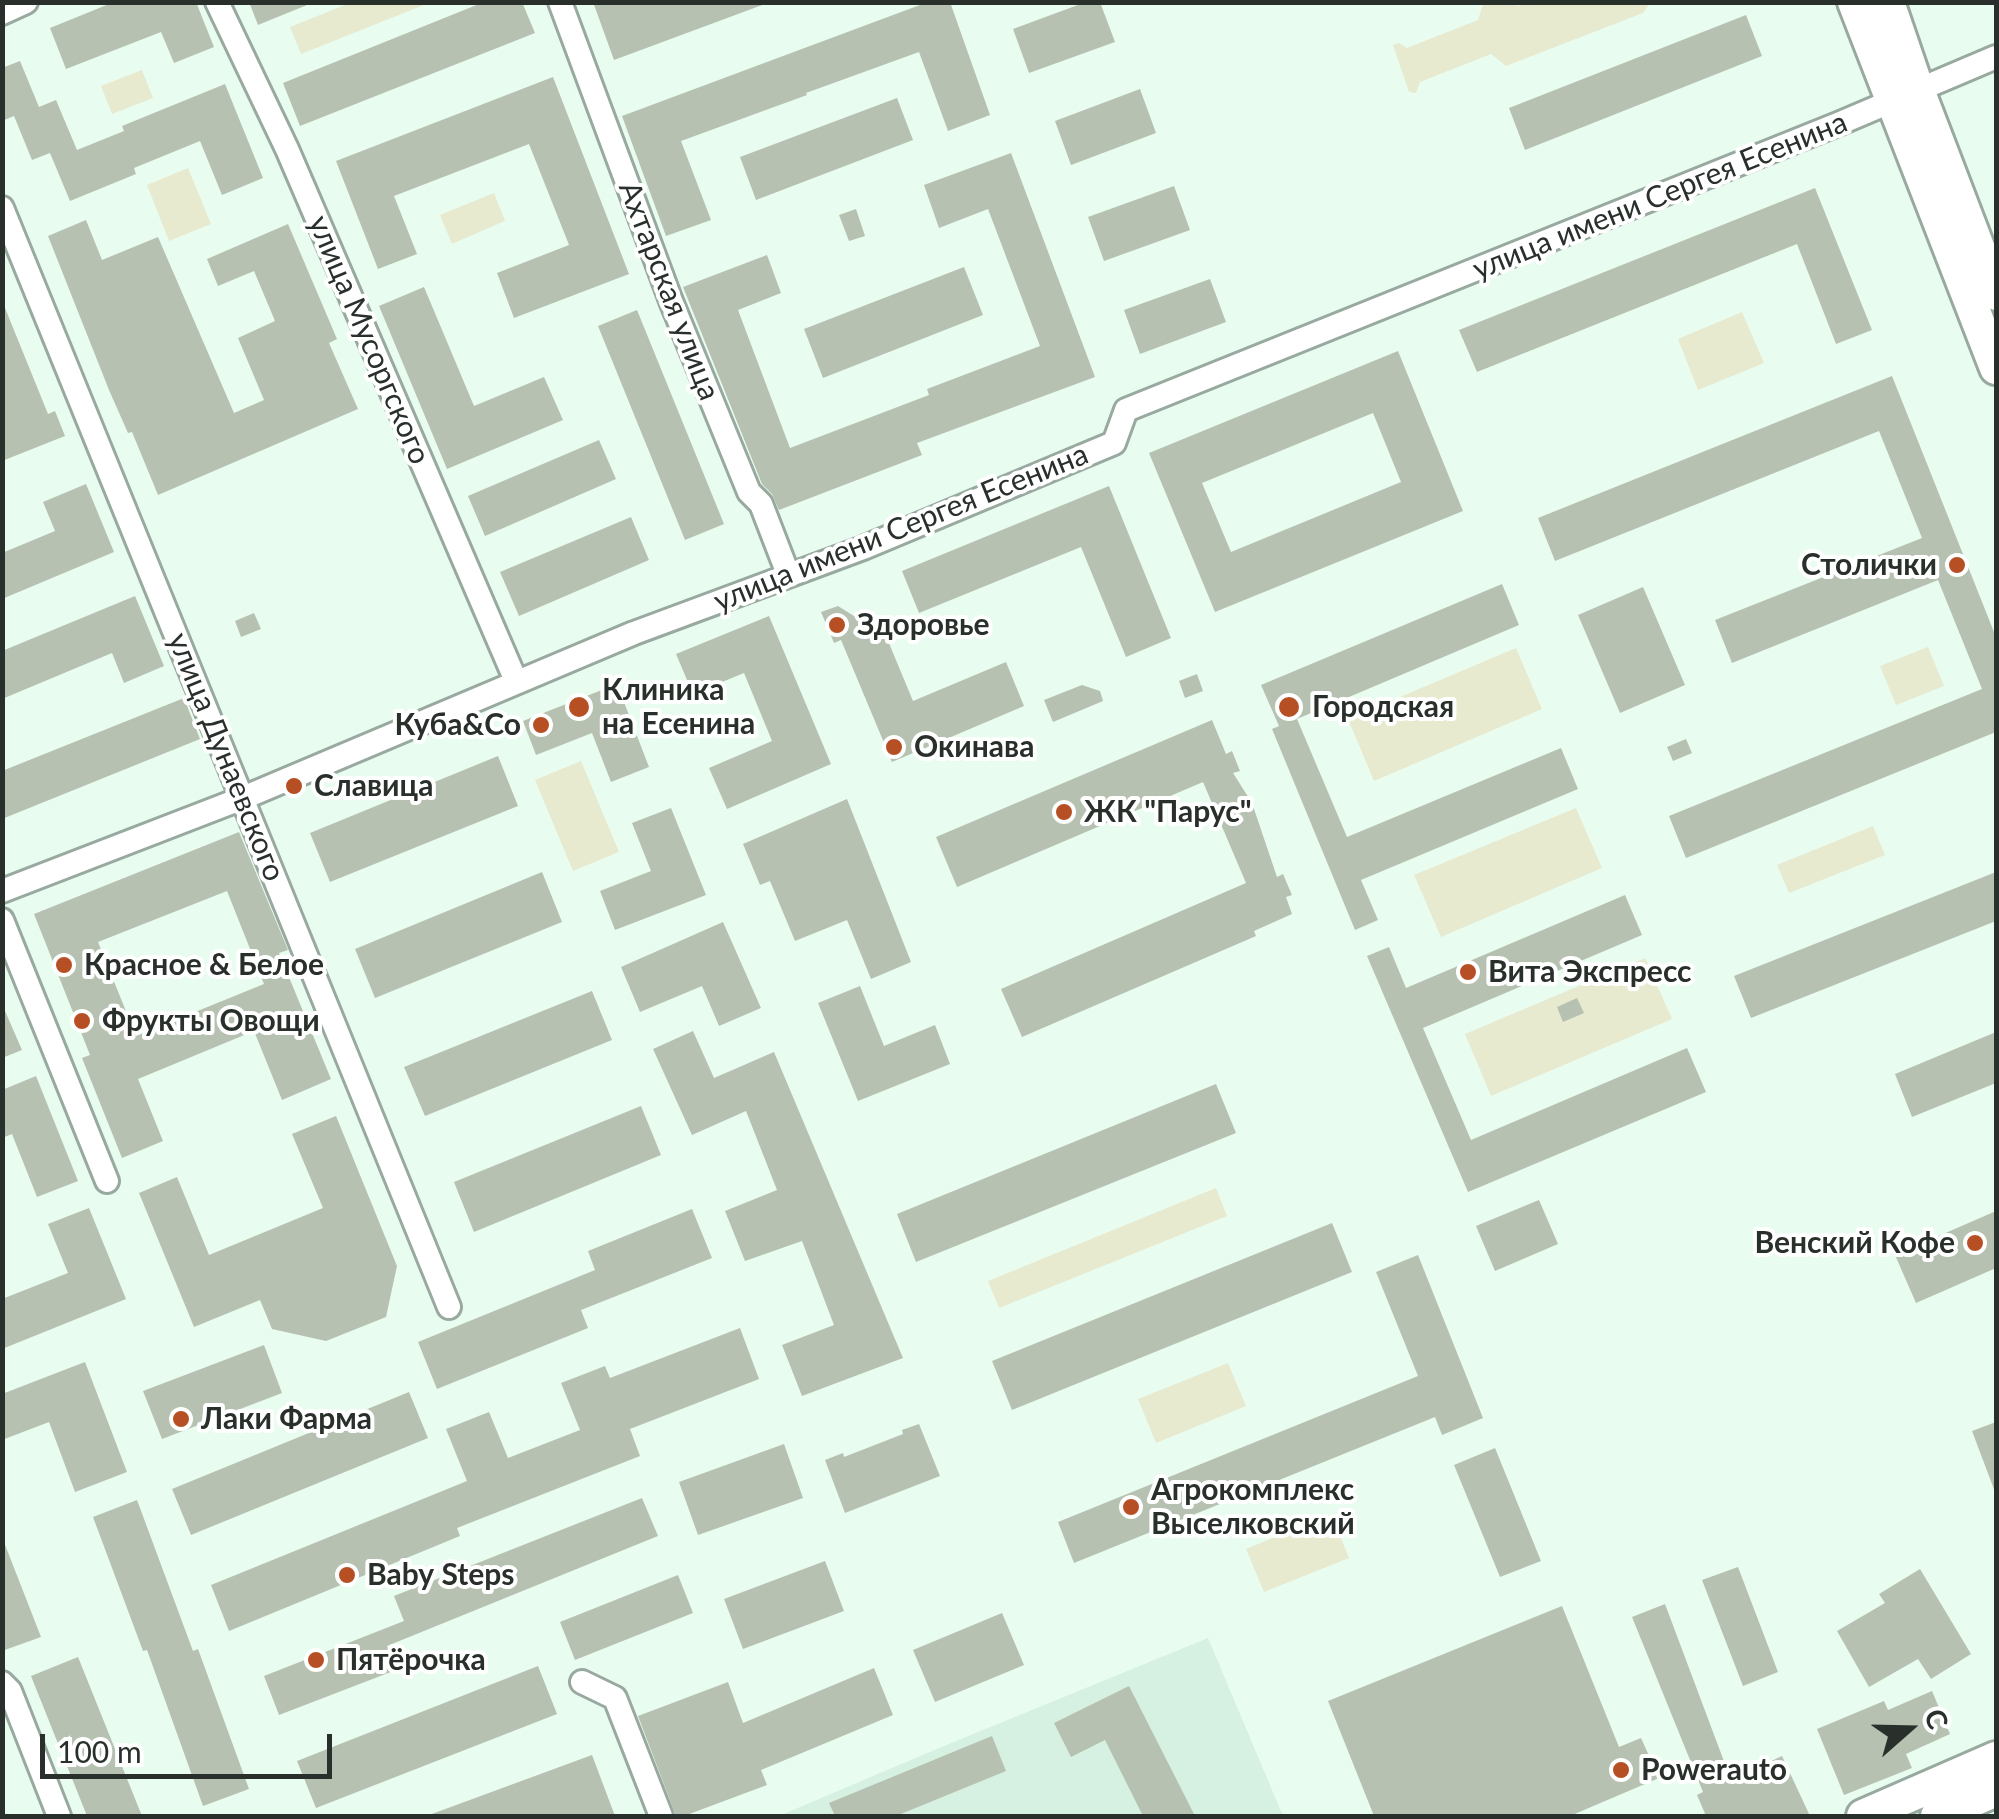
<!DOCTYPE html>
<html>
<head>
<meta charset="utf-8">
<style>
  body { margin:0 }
  #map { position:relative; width:1999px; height:1819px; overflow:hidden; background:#e9fcf0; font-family:Lato,sans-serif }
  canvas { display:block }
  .frame { position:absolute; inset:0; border:5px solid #29302b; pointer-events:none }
  .north { position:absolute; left:1859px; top:1679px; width:100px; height:100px; -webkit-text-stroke:8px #fff; paint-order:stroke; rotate:70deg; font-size:28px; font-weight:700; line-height:40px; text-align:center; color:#29302b }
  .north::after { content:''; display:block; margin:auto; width:35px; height:45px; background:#29302b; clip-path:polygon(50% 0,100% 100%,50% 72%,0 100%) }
  .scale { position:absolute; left:40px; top:1734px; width:292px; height:45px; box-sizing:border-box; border:5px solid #29302b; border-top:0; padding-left:12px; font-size:30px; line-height:35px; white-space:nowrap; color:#29302b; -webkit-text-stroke:8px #fff; paint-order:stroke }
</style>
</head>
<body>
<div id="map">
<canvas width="1999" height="1819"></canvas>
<div class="frame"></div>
<div class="north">С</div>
<div class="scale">100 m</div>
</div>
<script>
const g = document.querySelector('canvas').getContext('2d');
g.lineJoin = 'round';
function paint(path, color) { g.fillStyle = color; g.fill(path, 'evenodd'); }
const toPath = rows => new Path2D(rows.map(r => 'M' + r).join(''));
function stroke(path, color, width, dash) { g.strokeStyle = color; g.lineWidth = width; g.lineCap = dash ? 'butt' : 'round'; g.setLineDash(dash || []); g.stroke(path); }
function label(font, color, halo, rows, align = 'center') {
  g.font = font + ' Lato,sans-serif'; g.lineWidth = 8; g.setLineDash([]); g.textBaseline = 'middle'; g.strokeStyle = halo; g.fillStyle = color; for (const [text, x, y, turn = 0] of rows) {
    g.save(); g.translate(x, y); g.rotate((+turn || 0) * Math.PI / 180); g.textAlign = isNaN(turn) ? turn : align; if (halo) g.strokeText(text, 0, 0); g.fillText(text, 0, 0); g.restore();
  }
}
paint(toPath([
  [1208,1638,1283,1816,779,1816,939,1748]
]), '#d6f1e1');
paint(toPath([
  [350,3,350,2,429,3,301,54,290,27],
  [1527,3,1650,3,1643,13,1506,66,1491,54,1420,82,1416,93,1409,92,1393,45,1399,43,1407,48,1478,20,1483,4,1488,3,1511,3,1518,6],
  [142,70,153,98,112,114,101,86],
  [188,168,211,224,169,241,147,185],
  [494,193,505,221,452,244,440,215],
  [1742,312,1764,363,1698,390,1678,339],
  [1928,647,1944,686,1896,705,1880,666],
  [1516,648,1542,709,1374,781,1348,719],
  [581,761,619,852,573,871,535,780],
  [1576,808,1602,868,1441,937,1414,875],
  [1873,826,1885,855,1789,893,1777,865],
  [1645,958,1672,1019,1491,1096,1465,1034],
  [1216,1188,1227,1216,999,1308,988,1281],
  [1228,1363,1246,1406,1156,1443,1138,1399],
  [1331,1514,1349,1558,1264,1592,1246,1549]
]), '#e7eacf');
paint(toPath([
  [114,2,196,2,214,47,174,63,161,32,66,69,50,28],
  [249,2,312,2,312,3,258,25],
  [484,2,522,2,535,33,300,126,283,83],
  [593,2,765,2,765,4,614,60],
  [928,2,950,2,990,115,948,131,919,52,806,93,807,95,681,141,711,220,666,236,622,116],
  [1086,2,1100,2,1115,42,1029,73,1013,29],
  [1746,15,1762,56,1525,150,1509,108],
  [20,61,39,107,56,100,77,150,124,131,122,126,225,84,263,178,222,195,200,141,134,168,136,174,70,201,50,153,32,160,14,116,2,121,2,68],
  [553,77,629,274,514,318,497,273,569,245,529,144,394,196,417,254,378,269,336,161],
  [1140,89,1156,133,1071,165,1055,121],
  [897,98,913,140,756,200,740,157],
  [1011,153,1095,377,917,443,922,455,779,510,772,494,762,484,683,287,767,255,781,293,738,310,790,448,929,395,927,389,1040,346,988,209,939,228,924,185],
  [1174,186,1190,230,1104,261,1088,217],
  [1815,188,1872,330,1836,344,1797,244,1477,372,1459,330],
  [856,209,865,236,849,241,839,215],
  [86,220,102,260,158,237,234,413,264,400,238,338,275,321,254,271,218,286,207,259,288,224,337,339,329,343,358,409,158,495,132,432,128,433,109,390,48,236],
  [964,267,983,315,823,378,804,329],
  [1210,279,1226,322,1140,354,1124,310],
  [424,287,474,406,544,377,563,420,447,469,379,306],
  [3,303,48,414,55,411,65,436,2,461],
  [637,310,724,524,685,540,598,326],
  [1398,351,1463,511,1215,612,1149,453],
  [1373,413,1401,482,1231,552,1202,483],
  [1892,376,1996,637,1996,732,1686,858,1669,816,1982,689,1938,580,1732,663,1715,620,1922,538,1879,431,1555,561,1538,518],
  [599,440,616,479,485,536,468,496],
  [86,484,114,552,2,599,2,553,55,531,43,502],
  [1109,486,1171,638,1126,657,1081,547,919,613,902,571],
  [631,517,649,560,519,616,500,572],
  [1502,584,1519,625,1297,719,1347,837,1561,748,1578,789,1361,880,1378,920,1355,930,1272,729,1279,726,1261,685],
  [1643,587,1685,685,1620,713,1578,615],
  [135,596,164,666,124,683,112,653,2,699,2,651],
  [838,606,886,636,913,701,1006,662,1024,706,892,762,841,640,834,643,821,612],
  [254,613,261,629,241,637,235,621],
  [769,616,831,764,727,809,709,768,772,741,744,673,693,694,676,654],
  [1197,674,1203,691,1185,698,1179,681],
  [617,684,649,767,611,782,592,733,536,755,523,721],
  [1082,685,1100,691,1103,701,1053,722,1044,700],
  [184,698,200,739,2,819,2,771],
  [1212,720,1226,754,1232,751,1240,771,1233,773,1252,803,1277,877,1283,874,1292,895,1286,897,1292,914,1254,931,1256,936,1022,1037,1001,989,1246,883,1203,782,957,887,936,837],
  [1686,739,1692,753,1673,761,1667,747],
  [498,756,518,806,330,882,310,833],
  [847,799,911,962,871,979,847,920,795,941,770,881,760,885,743,844],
  [671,808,706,895,615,930,600,891,651,871,632,823],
  [239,832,288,950,279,953,331,1079,282,1100,254,1031,138,1079,163,1141,122,1158,82,1058,90,1055,34,914],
  [227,891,264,984,136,1036,98,942],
  [542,872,562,922,375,998,355,949],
  [1996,872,1996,921,1751,1018,1734,976],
  [1625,895,1642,935,1423,1028,1471,1140,1687,1048,1706,1092,1468,1192,1367,956,1389,947,1406,988],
  [723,922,761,1008,719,1026,702,986,640,1012,621,967],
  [860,986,884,1046,935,1025,950,1064,858,1101,818,1003],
  [592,991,612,1040,425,1116,404,1067],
  [1577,998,1584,1013,1563,1022,1557,1007],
  [2,1004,22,1050,2,1058],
  [693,1031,714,1078,774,1052,903,1358,802,1396,782,1345,834,1325,802,1241,745,1261,725,1211,777,1190,746,1111,692,1135,653,1049],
  [1996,1032,1996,1083,1912,1117,1895,1074],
  [36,1076,78,1181,37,1197,12,1134,2,1138,2,1090],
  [1216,1084,1236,1133,916,1262,897,1214],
  [641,1106,661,1155,474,1232,454,1182],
  [336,1116,397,1266,386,1317,326,1341,272,1329,260,1300,194,1327,139,1193,177,1177,209,1255,323,1208,292,1134],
  [1539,1200,1558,1244,1495,1271,1476,1226],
  [89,1208,126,1299,2,1349,2,1299,68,1273,48,1224],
  [692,1209,712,1258,581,1310,588,1328,437,1389,418,1342,595,1270,588,1251],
  [1996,1211,1996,1268,1916,1303,1895,1255],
  [1332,1223,1352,1272,1012,1410,992,1361],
  [1418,1255,1483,1418,1442,1435,1435,1417,1074,1563,1058,1522,1418,1376,1376,1272],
  [740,1328,759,1379,630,1429,640,1456,457,1528,460,1536,229,1631,211,1585,467,1481,446,1429,489,1412,508,1458,580,1430,561,1383,605,1366,610,1378],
  [264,1345,282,1393,162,1439,143,1391],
  [85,1362,127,1472,75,1492,49,1422,2,1440,2,1394],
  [409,1392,428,1438,191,1535,172,1489],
  [1996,1422,1996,1492,1995,1492,1972,1431],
  [919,1424,940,1476,845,1513,825,1460,843,1453,844,1457,903,1434,902,1430],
  [784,1444,803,1498,698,1535,679,1482],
  [1495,1448,1541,1561,1500,1577,1454,1465],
  [642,1498,658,1536,387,1646,396,1670,279,1715,264,1676,404,1621,394,1596],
  [137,1500,193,1651,198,1649,249,1789,203,1806,147,1650,143,1651,93,1517],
  [2,1537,41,1637,2,1651],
  [825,1561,844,1611,743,1649,724,1599],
  [1738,1567,1778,1672,1743,1686,1702,1580],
  [1920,1569,1971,1654,1931,1679,1918,1659,1869,1687,1837,1631,1885,1603,1879,1594],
  [678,1575,693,1613,575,1660,560,1622],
  [1665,1604,1731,1780,1782,1756,1810,1816,1706,1816,1697,1795,1703,1792,1632,1617],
  [1562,1606,1619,1747,1641,1738,1659,1778,1570,1816,1374,1816,1328,1701],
  [1002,1613,1024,1665,935,1702,913,1650],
  [78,1657,142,1816,87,1816,31,1676],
  [538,1666,557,1714,316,1808,297,1761],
  [874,1668,893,1715,761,1770,767,1785,684,1816,676,1816,638,1716,728,1682,743,1723],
  [1129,1686,1195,1816,1143,1816,1105,1740,1071,1757,1054,1723],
  [1932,1691,1950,1734,1906,1754,1912,1768,1844,1795,1817,1729,1884,1701,1888,1710],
  [992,1736,1006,1771,896,1816,835,1816,829,1803],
  [592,1755,615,1816,429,1816,429,1815]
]), '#b6c1b1');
const street = toPath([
  [217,2,287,149,516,681],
  [560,2,671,301,749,492,761,504,788,574],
  [2,13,26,2],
  [2,208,449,1307],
  [2,891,243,798,634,633,863,548,1114,443,1126,410,1838,124,1996,57],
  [2,920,107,1181],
  [582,1682,615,1698,661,1816],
  [2,1683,10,1691,59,1816]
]);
const secondary = toPath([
  [1854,2,1996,368],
  [1888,2,1918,90,1996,294],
  [1863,1816,1996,1758],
  [1937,1816,1996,1790]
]);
stroke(street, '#98a99f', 28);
stroke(secondary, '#98a99f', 38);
stroke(street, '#fff', 22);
stroke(secondary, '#fff', 32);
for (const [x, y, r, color] of [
  [1957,565,10,"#b65024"],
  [837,625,10,"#b65024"],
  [579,707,12,"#b65024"],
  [1289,707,12,"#b65024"],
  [541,725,10,"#b65024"],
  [894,747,10,"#b65024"],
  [294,786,10,"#b65024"],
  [1064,812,10,"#b65024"],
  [64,965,10,"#b65024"],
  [1468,972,10,"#b65024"],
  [82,1021,10,"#b65024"],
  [1975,1243,10,"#b65024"],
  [181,1419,10,"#b65024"],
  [1131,1507,10,"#b65024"],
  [347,1575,10,"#b65024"],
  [316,1660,10,"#b65024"],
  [1621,1770,10,"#b65024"]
]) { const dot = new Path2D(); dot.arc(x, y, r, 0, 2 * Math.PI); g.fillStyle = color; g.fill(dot); stroke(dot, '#fff', 4); }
label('30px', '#29302b', '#fff', [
  ["улица имени Сергея Есенина",1660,196,-22],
  ["Ахтарская улица",669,291,69],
  ["улица Мусоргского",369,340,67],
  ["улица имени Сергея Есенина",901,528,-22],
  ["улица Дунаевского",226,757,68]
]);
label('bold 30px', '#29302b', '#fff', [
  ["Столички",1937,565,"right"],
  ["Здоровье",857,625],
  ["Клиника",602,690],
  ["на Есенина",602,724],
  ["Городская",1312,707],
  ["Куба&Co",521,725,"right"],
  ["Окинава",914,747],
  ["Славица",314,786],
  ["ЖК \"Парус\"",1084,812],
  ["Красное & Белое",84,965],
  ["Вита Экспресс",1488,972],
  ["Фрукты Овощи",102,1021],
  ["Венский Кофе",1955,1243,"right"],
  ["Лаки Фарма",201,1419],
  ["Агрокомплекс",1151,1490],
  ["Выселковский",1151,1524],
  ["Baby Steps",367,1575],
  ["Пятёрочка",336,1660],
  ["Powerauto",1641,1770]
], 'left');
</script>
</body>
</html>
